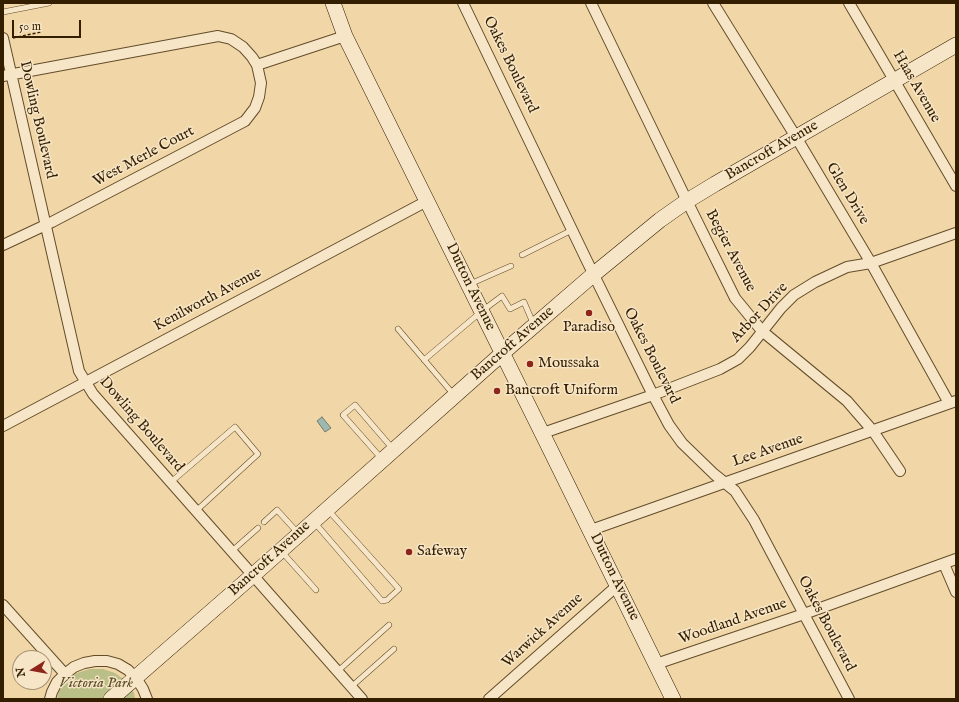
<!DOCTYPE html>
<html>
<head>
<meta charset="utf-8">
<style>
  body { margin:0 }
  #map { position:relative; width:959px; height:702px; overflow:hidden; background:#f1d7a7; font-family:"IM FELL English",serif }
  canvas { display:block }
  .frame { position:absolute; inset:0; border:4px solid #341e00; pointer-events:none }
  .north { position:absolute; left:12px; top:650px; width:40px; height:40px; box-sizing:border-box; background:#f6e5c6; border:1px solid #a89577; border-radius:50%; rotate:259deg; font-size:11px; font-weight:700; line-height:16px; text-align:center; color:#341e00 }
  .north::after { content:''; display:block; margin:auto; width:14px; height:18px; background:#8f2418; clip-path:polygon(50% 0,100% 100%,50% 72%,0 100%) }
  .scale { position:absolute; left:12px; top:20px; width:69px; height:18px; box-sizing:border-box; border:2px solid #341e00; border-top:0; padding-left:5px; font-size:12px; line-height:14px; white-space:nowrap; color:#341e00; -webkit-text-stroke:3px #f6e5c6; paint-order:stroke }
</style>
</head>
<body>
<div id="map">
<canvas width="959" height="702"></canvas>
<div class="frame"></div>
<div class="north">N</div>
<div class="scale">50 m</div>
</div>
<script>
const g = document.querySelector('canvas').getContext('2d');
g.lineJoin = 'round';
function paint(path, color) { g.fillStyle = color; g.fill(path, 'evenodd'); }
const toPath = rows => new Path2D(rows.map(r => 'M' + r).join(''));
function stroke(path, color, width, dash) { g.strokeStyle = color; g.lineWidth = width; g.lineCap = dash ? 'butt' : 'round'; g.setLineDash(dash || []); g.stroke(path); }
function label(font, color, halo, rows, align = 'center') {
  g.font = font + ' "IM FELL English",serif'; g.lineWidth = 3; g.setLineDash([]); g.textBaseline = 'middle'; g.strokeStyle = halo; g.fillStyle = color; for (const [text, x, y, turn = 0] of rows) {
    g.save(); g.translate(x, y); g.rotate((+turn || 0) * Math.PI / 180); g.textAlign = isNaN(turn) ? turn : align; if (halo) g.strokeText(text, 0, 0); g.fillText(text, 0, 0); g.restore();
  }
}
paint(toPath([
  [90,669,103,669,115,673,126,681,134,693,135,699,57,699,59,691,67,680,77,673]
]), '#babe87');
const water = toPath([
  [322,417,331,428,325,432,317,421,322,417]
]);
paint(water, '#9db8b0');
stroke(water, '#737a6a', 1);
const lane = toPath([
  [3,12,49,3],
  [522,255,572,230],
  [470,284,511,266],
  [398,329,454,395],
  [424,360,482,311,502,296,510,309,524,302,533,323],
  [381,458,343,415,355,405,393,449],
  [171,482,235,427,258,454,196,511],
  [264,522,277,510,298,533],
  [315,523,382,601,387,600,399,589,329,511],
  [232,551,258,528],
  [282,552,316,590],
  [338,671,389,625],
  [351,687,394,649]
]);
const street = toPath([
  [463,3,587,261,653,395,669,425,682,443,714,474,735,491,754,520,849,699],
  [591,3,687,201,735,298,762,331,847,401,873,431,900,471],
  [713,3,796,137,871,263,949,403],
  [849,3,956,186],
  [3,38,79,371,93,394,362,699],
  [257,65,345,36],
  [3,76,218,36,231,39,243,47,252,57,257,65,261,83,259,97,255,108,245,121,52,222,3,245],
  [3,426,427,201],
  [543,433,653,395,720,369,738,359,750,347,781,308,794,295,815,282,847,267,871,263,956,233],
  [591,530,956,401],
  [944,564,956,592],
  [3,605,65,674],
  [656,664,804,614,956,559],
  [50,699,52,692,57,682,65,674,74,667,84,663,95,661,107,661,118,664,128,670,136,678,143,689,147,699],
  [489,699,618,585]
]);
const secondary = toPath([
  [333,3,345,36,545,439,673,699],
  [111,699,260,569,514,343,594,274,660,220,687,201,715,184,956,45]
]);
stroke(lane, '#634c2a', 6);
stroke(street, '#634c2a', 12);
stroke(secondary, '#341e00', 16);
stroke(toPath([
  [13,38,41,32]
]), '#341e00', 1.5, [3, 2]);
stroke(lane, '#f6e5c6', 5);
stroke(street, '#f6e5c6', 10);
stroke(secondary, '#f6e5c6', 15);
for (const [x, y, r, color] of [
  [589,313,4,"#8f2418"],
  [530,364,4,"#8f2418"],
  [497,391,4,"#8f2418"],
  [409,552,4,"#8f2418"]
]) { const dot = new Path2D(); dot.arc(x, y, r, 0, 2 * Math.PI); g.fillStyle = color; g.fill(dot); stroke(dot, '#f6e5c6', 1.5); }
label('15px', '#341e00', '#f6e5c6', [
  ["Oakes Boulevard",510,65,64],
  ["Haas Avenue",916,87,60],
  ["Dowling Boulevard",37,120,77],
  ["Bancroft Avenue",772,151,-30],
  ["West Merle Court",144,157,-28],
  ["Glen Drive",847,194,59],
  ["Begier Avenue",730,251,62],
  ["Dutton Avenue",470,287,64],
  ["Kenilworth Avenue",208,300,-28],
  ["Arbor Drive",760,313,-47],
  ["Bancroft Avenue",513,344,-41],
  ["Oakes Boulevard",651,356,63],
  ["Dowling Boulevard",141,425,49],
  ["Lee Avenue",768,451,-19],
  ["Bancroft Avenue",270,559,-42],
  ["Dutton Avenue",614,577,64],
  ["Woodland Avenue",733,622,-19],
  ["Oakes Boulevard",826,624,62],
  ["Warwick Avenue",543,631,-42]
]);
label('15px', '#341e00', '#f6e5c6', [
  ["Paradiso",589,328,"center"],
  ["Moussaka",538,364],
  ["Bancroft Uniform",505,391],
  ["Safeway",417,552]
], 'left');
label('italic 15px', '#5c4e28', '#f6e5c6', [
  ["Victoria Park",96,684]
]);
</script>
</body>
</html>
